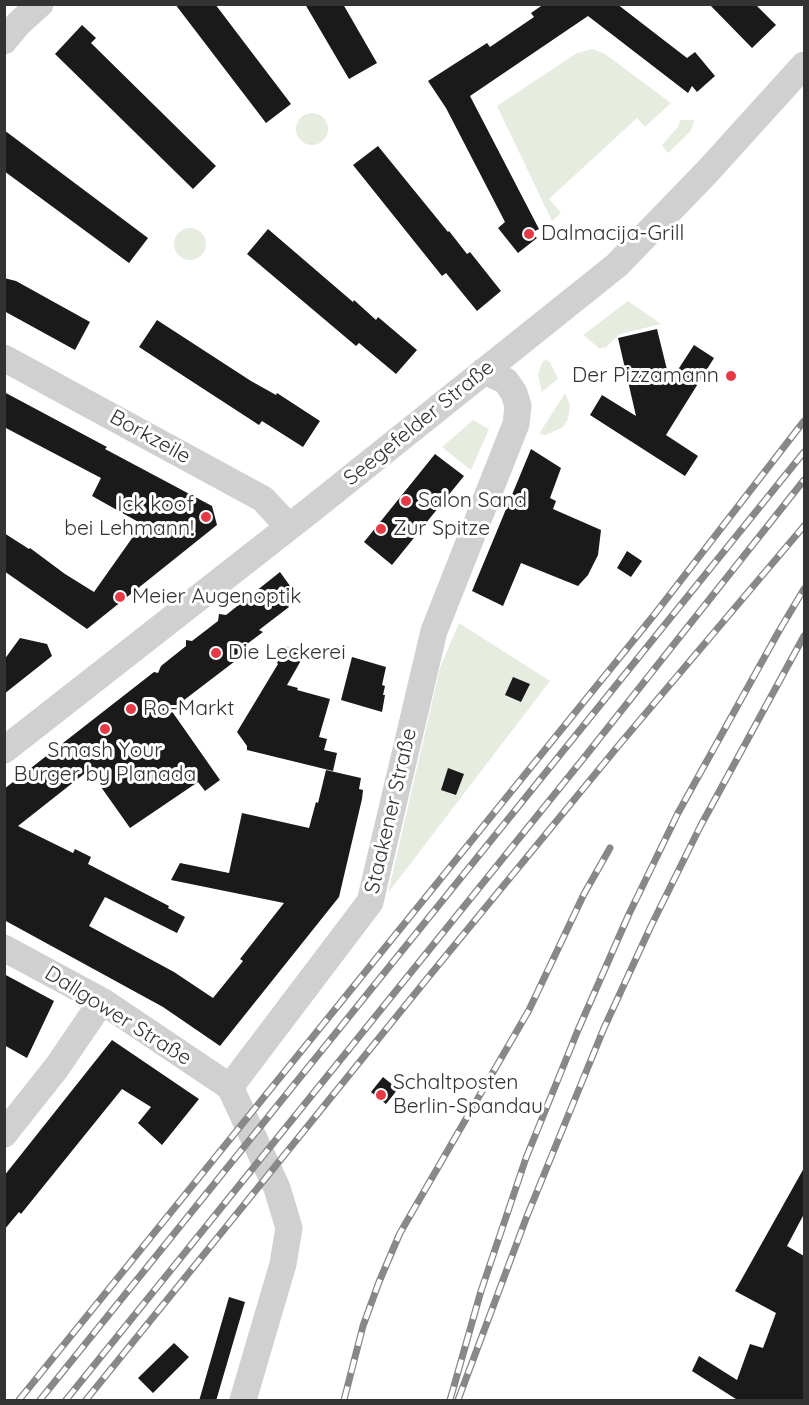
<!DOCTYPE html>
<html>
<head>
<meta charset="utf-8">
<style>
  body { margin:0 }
  #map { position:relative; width:809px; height:1405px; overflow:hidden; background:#fff; font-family:Quicksand,sans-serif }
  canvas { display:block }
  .frame { position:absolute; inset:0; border:6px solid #333; pointer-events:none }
</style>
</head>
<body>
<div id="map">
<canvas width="809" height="1405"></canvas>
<div class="frame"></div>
</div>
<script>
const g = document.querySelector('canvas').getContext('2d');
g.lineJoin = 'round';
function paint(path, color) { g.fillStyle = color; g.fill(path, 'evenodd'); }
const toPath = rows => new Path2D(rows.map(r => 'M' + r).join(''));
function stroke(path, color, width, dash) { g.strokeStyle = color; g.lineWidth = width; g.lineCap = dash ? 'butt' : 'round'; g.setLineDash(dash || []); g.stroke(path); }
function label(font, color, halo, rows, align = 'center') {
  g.font = font + ' Quicksand,sans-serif'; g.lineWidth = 6; g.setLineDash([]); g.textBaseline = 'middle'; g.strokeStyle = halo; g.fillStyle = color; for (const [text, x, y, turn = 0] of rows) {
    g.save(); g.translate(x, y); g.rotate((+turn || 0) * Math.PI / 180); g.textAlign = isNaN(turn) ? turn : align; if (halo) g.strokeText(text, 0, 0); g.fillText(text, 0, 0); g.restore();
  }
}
paint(toPath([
  [593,49,605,54,671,103,645,127,637,118,549,199,561,213,552,221,497,106,577,53],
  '296 129a16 16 0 1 1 32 0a16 16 0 1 1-32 0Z',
  [680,120,694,120,693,125,690,132,668,153,662,145,678,127],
  '174 244a16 16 0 1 1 32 0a16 16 0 1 1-32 0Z',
  [628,301,661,324,620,334,605,348,603,347,600,349,583,335],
  [546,360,550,362,558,379,542,392,538,374,543,361],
  [565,393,570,405,568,419,563,427,546,435,539,434],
  [473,420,489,429,471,470,442,447],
  [459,623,550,681,388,893,440,668]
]), '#e6ecdf');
paint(toPath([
  [175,4,215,4,291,104,266,123],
  [305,4,343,4,377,63,349,79],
  [544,4,617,4,687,58,695,52,715,76,697,92,692,86,688,93,588,16,470,96,539,229,531,233,537,238,518,253,498,228,505,222,446,108,428,81,487,43,490,47,534,17,531,13],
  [709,4,755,4,776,25,752,48],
  [82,25,96,38,91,43,216,166,193,189,55,54],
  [4,130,148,238,129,263,4,171],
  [378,146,448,232,449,231,467,254,470,252,501,291,477,311,446,273,442,276,353,165],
  [268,229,353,302,354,300,376,320,378,317,417,350,396,374,359,343,356,346,247,254],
  [4,278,16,281,90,322,75,350,4,311],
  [157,320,251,381,276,395,277,393,320,421,303,447,262,421,259,425,139,347],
  [657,329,670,382,694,345,714,358,666,435,698,456,685,476,590,415,602,395,636,416,618,338],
  [4,392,107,447,105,449,212,506,217,525,87,629,4,571,4,533,29,549,30,548,65,574,94,592,142,524,92,496,101,478,4,427],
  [531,449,561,468,550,498,556,501,553,509,601,530,598,555,588,575,578,586,521,563,503,606,472,591],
  [435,454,464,476,392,565,364,542],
  [627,551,642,561,631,577,617,568],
  [280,572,298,597,287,605,289,607,259,630,263,632,243,647,247,652,171,710,220,780,205,791,198,782,130,828,89,770,18,826,73,853,75,849,91,857,88,864,169,906,168,908,185,917,177,933,105,897,89,926,174,972,213,998,243,961,240,959,284,903,171,880,180,863,229,873,242,813,309,828,316,802,318,803,326,770,361,778,359,789,363,790,362,799,339,897,220,1046,163,1007,4,920,4,789,154,672,158,673,161,666,186,646,186,640,192,641,218,621,219,614,226,615],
  [20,638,47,644,52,656,4,694,4,660],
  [286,646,303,657,287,685,298,688,297,690,330,699,319,737,327,739,324,750,337,753,333,771,247,750,247,746,237,732,278,664,277,663],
  [352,657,386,667,382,685,385,686,383,695,385,695,382,712,341,700],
  [513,677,530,684,521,702,505,695],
  [448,768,464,774,456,795,441,790],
  [4,974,54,1001,27,1058,4,1045],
  [112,1040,199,1099,162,1145,138,1123,151,1107,122,1089,21,1214,19,1212,4,1230,4,1176],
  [383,1077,398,1089,386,1104,371,1092],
  [804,1168,804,1214,787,1246,804,1256,804,1401,739,1401,692,1371,699,1356,737,1380,750,1344,763,1348,776,1313,735,1291],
  [229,1297,245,1302,216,1401,199,1401],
  [174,1343,189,1357,153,1393,138,1378]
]), '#1a1a1a');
stroke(toPath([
  [4,41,18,24,40,4],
  [4,358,263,499,289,527],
  [4,750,312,509,617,265,707,172,804,65],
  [4,948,102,1001,230,1087],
  [230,1087,370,902,434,631,516,424,518,406,514,393,506,381,484,371],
  [230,1087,277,1188,289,1228,283,1264,243,1400],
  [4,1134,57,1067,102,1001]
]), '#d0d0d0', 27);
const rail = toPath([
  [19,1400,654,615,804,421],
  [40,1400,804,452],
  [66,1400,587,754,804,480],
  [86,1400,426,980,619,745,804,526],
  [344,1400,363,1326,379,1282,400,1233,529,1010,584,894,610,848],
  [450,1400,481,1291,526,1158,578,1030,629,914,678,813,779,631,804,589],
  [458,1400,527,1216,604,1028,651,926,701,825,804,636]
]);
stroke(rail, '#888', 7);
stroke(rail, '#fff', 4.5, [14]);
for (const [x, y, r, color] of [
  [529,234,6,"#e63946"],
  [731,376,6,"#e63946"],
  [406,501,6,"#e63946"],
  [206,517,6,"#e63946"],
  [381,529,6,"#e63946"],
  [120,597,6,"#e63946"],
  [216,653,6,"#e63946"],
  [131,709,6,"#e63946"],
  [105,729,6,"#e63946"],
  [381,1095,6,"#e63946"]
]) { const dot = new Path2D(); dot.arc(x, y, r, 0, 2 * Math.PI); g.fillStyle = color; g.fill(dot); stroke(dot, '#fff', 2); }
label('21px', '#333', '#fff', [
  ["Dalmacija-Grill",541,234],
  ["Der Pizzamann",719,376,"right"],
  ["Salon Sand",418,501],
  ["Ick koof",194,505,"right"],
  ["bei Lehmann!",194,529,"right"],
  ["Zur Spitze",393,529],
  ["Meier Augenoptik",132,597],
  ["Die Leckerei",228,653],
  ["Ro-Markt",143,709],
  ["Smash Your",105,751,"center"],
  ["Burger by Planada",105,775,"center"],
  ["Schaltposten",393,1083],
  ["Berlin-Spandau",393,1107]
], 'left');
label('21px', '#333', '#fff', [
  ["Seegefelder Straße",419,423,-39],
  ["Borkzeile",150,437,29],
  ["Staakener Straße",391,811,-77],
  ["Dallgower Straße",118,1016,32]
]);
</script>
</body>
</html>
